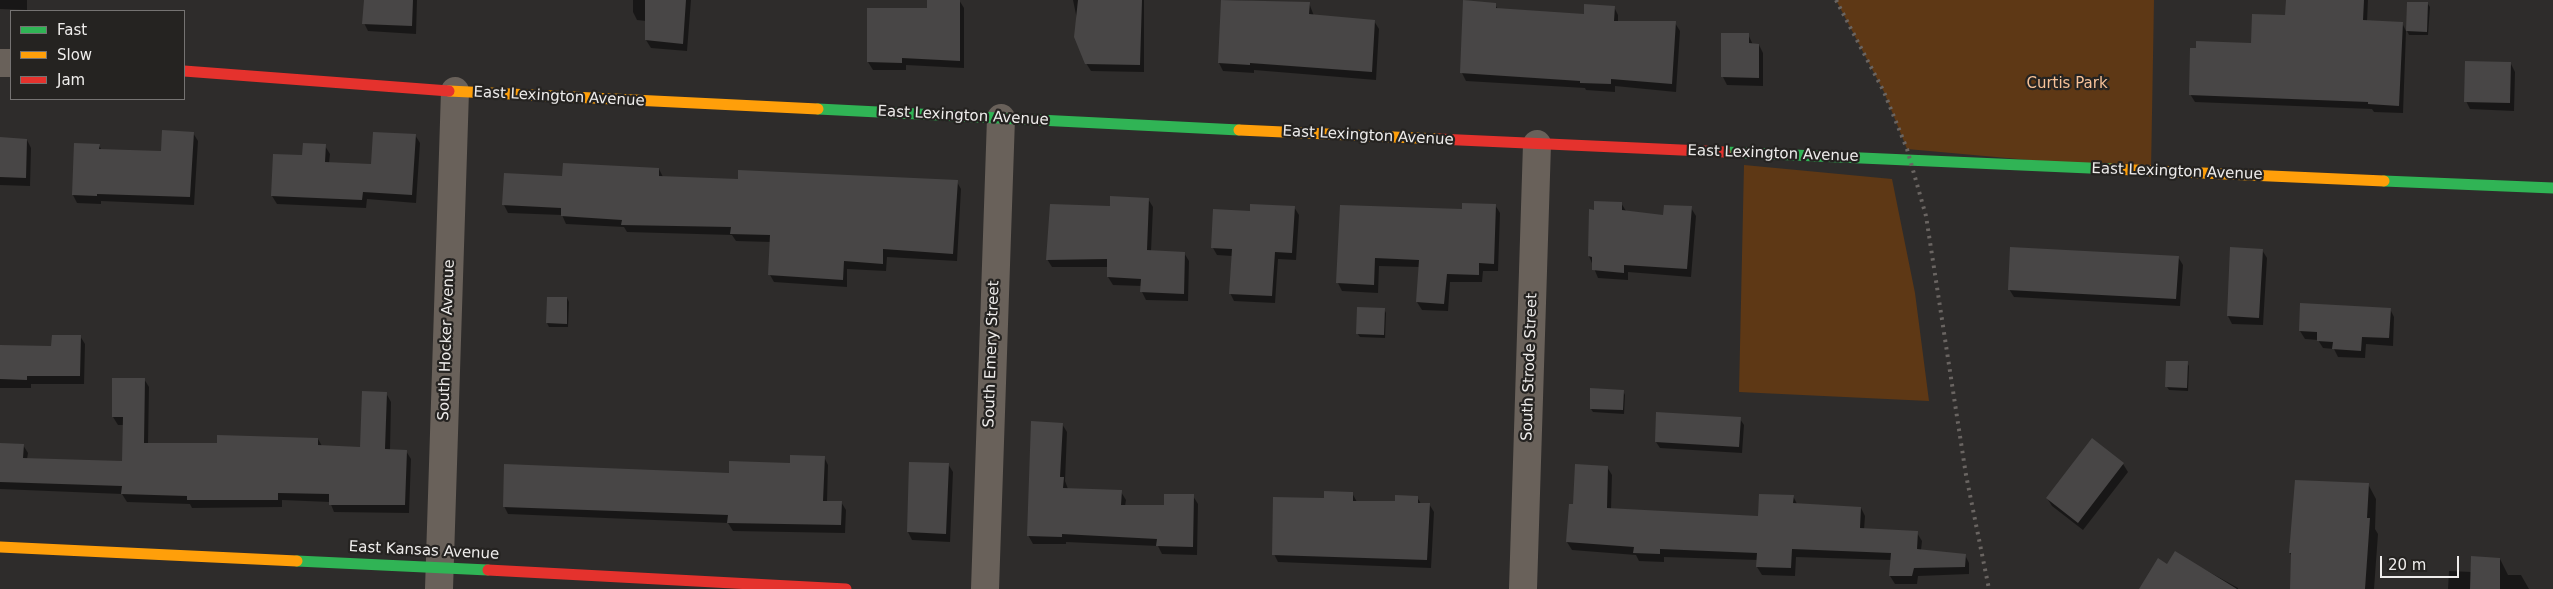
<!DOCTYPE html>
<html>
<head>
<meta charset="utf-8">
<style>
  body { margin:0 }
  #map { position:relative; width:2553px; height:589px; overflow:hidden; background:#2e2c2b; font-family:"DejaVu Sans",sans-serif }
  canvas { display:block }
  .legend { position:absolute; left:10px; top:10px; width:175px; height:90px; box-sizing:border-box; background:#252321; border:1px solid #757372; margin:0; padding:6px 9px; list-style:none; font-size:15px; color:#eeeceb }
  .legend li { display:flex; align-items:center; gap:10px; height:25px }
  .legend b { width:25px; border:1px solid #757372 }
  .scale { position:absolute; left:2380px; top:556px; width:79px; height:22px; box-sizing:border-box; border:2px solid #eeeceb; border-top:0; padding-left:6px; font-size:15px; line-height:18px; white-space:nowrap; color:#eeeceb; -webkit-text-stroke:4px #252321; paint-order:stroke }
</style>
</head>
<body>
<div id="map">
<canvas width="2553" height="589"></canvas>
<ul class="legend">
<li><b style="height:6px;background:#30b455"></b>Fast</li>
<li><b style="height:6px;background:#ff9f0a"></b>Slow</li>
<li><b style="height:6px;background:#e5322d"></b>Jam</li>
</ul>
<div class="scale">20 m</div>
</div>
<script>
const g = document.querySelector('canvas').getContext('2d');
g.lineJoin = 'round';
function paint(path, color) { g.fillStyle = color; g.fill(path, 'evenodd'); }
const toPath = rows => new Path2D(rows.map(r => 'M' + r).join(''));
function stroke(path, color, width, dash) { g.strokeStyle = color; g.lineWidth = width; g.lineCap = dash ? 'butt' : 'round'; g.setLineDash(dash || []); g.stroke(path); }
function label(font, color, halo, rows, align = 'center') {
  g.font = font + ' "DejaVu Sans",sans-serif'; g.lineWidth = 4.5; g.setLineDash([]); g.textBaseline = 'middle'; g.strokeStyle = halo; g.fillStyle = color; for (const [text, x, y, turn = 0] of rows) {
    g.save(); g.translate(x, y); g.rotate((+turn || 0) * Math.PI / 180); g.textAlign = isNaN(turn) ? turn : align; if (halo) g.strokeText(text, 0, 0); g.fillText(text, 0, 0); g.restore();
  }
}
paint(toPath([
  [1836,0,2154,0,2151,171,1907,149,1884,92],
  [1744,165,1892,179,1915,293,1929,401,1739,392]
]), '#5e3815');
paint(toPath([
  [0,0,27,0,27,10,0,9],
  [365,0,417,0,416,34,368,31,364,23],
  [633,0,691,0,687,51,651,48,646,40,646,21,637,20,633,12],
  [928,0,959,0,964,8,964,68,906,65,906,70,873,70,868,62,928,9],
  [1073,0,1144,0,1144,72,1091,71,1086,63],
  [1223,0,1309,3,1314,16,1374,21,1379,29,1376,80,1254,70,1254,73,1223,71,1219,63],
  [2287,0,2368,0,2367,22,2402,23,2406,31,2403,113,2374,112,2372,109,2195,102,2190,94,2286,16],
  [2428,4,2430,7,2428,35,2409,35,2407,31],
  [1495,5,1498,9,1585,16,1614,7,1618,15,1618,23,1675,23,1680,31,1676,92,1615,86,1615,92,1586,90,1585,88,1466,81,1462,73],
  [1748,34,1753,45,1759,45,1763,53,1763,86,1727,85,1723,77],
  [2511,64,2515,72,2514,111,2470,109,2466,101],
  [193,133,198,141,194,205,101,201,101,204,77,203,73,195,75,144,99,145,102,151,162,153],
  [415,135,420,143,416,203,367,199,366,208,277,204,272,196,303,157,325,146,330,154,329,163,372,165],
  [0,138,27,140,31,148,30,186,0,185],
  [659,169,663,177,739,180,957,182,961,189,957,261,887,257,886,271,847,269,847,287,774,282,770,275,771,242,736,241,732,235,627,232,624,227,566,224,562,215,508,213,504,205,563,178],
  [1148,199,1153,207,1151,251,1184,253,1189,261,1188,301,1146,300,1142,292,1142,286,1113,285,1108,277,1108,267,1052,267,1047,259,1111,208],
  [1621,203,1626,211,1664,216,1691,208,1696,216,1691,277,1628,272,1628,280,1598,278,1589,256],
  [1495,205,1500,213,1498,271,1483,271,1482,282,1450,282,1448,311,1422,310,1417,302,1419,267,1379,266,1378,293,1342,291,1338,283,1341,206,1463,210],
  [1294,207,1299,215,1296,260,1278,259,1275,303,1234,301,1230,293,1232,256,1217,255,1213,248,1251,212],
  [2262,250,2267,258,2263,325,2232,324,2228,316],
  [2178,257,2183,265,2180,306,2014,297,2009,289],
  [567,298,569,302,568,327,549,327,547,323],
  [1384,309,1386,313,1385,338,1360,337,1357,333],
  [2390,309,2394,317,2393,346,2366,344,2365,358,2338,357,2334,349,2323,348,2318,340,2305,339,2300,331],
  [80,336,85,344,84,384,31,384,31,388,0,388,0,347,53,347],
  [2187,363,2189,366,2188,391,2169,390,2167,387],
  [144,379,149,387,148,444,218,444,318,439,322,446,361,448,386,393,391,402,390,450,406,451,411,459,409,513,334,512,330,502,282,500,282,507,192,508,190,504,127,502,122,494,0,489,0,444,23,445,28,453,27,459,123,462,124,425,118,425,113,417],
  [1623,391,1625,395,1624,414,1593,412,1591,409],
  [1657,413,1740,419,1744,425,1742,453,1660,448,1656,442],
  [1062,424,1067,432,1065,481,1068,489,1121,492,1126,500,1125,506,1165,506,1193,496,1198,504,1197,555,1162,554,1158,546,1066,542,1066,544,1033,544,1028,535],
  [824,457,828,465,827,502,841,502,846,510,845,533,733,531,728,523,508,514,504,506,730,474],
  [948,464,953,472,950,542,912,540,908,532],
  [2123,464,2128,472,2083,530,2052,506,2047,498],
  [1607,467,1612,475,1611,509,1759,517,1793,496,1797,504,1861,508,1865,516,1864,530,1917,533,1922,541,1921,550,1965,555,1969,563,1969,574,1918,576,1917,584,1895,584,1890,576,1891,560,1796,557,1795,576,1762,575,1757,567,1758,560,1664,557,1664,562,1639,561,1636,555,1572,550,1567,542,1574,505],
  [2368,484,2376,499,2375,529,2378,534,2374,589,2291,589,2292,557,2290,553],
  [1352,493,1357,502,1396,502,1417,497,1421,504,1429,504,1434,512,1431,568,1278,562,1274,554,1325,499],
  [2175,553,2238,588,2238,589,2140,589,2168,565],
  [2500,559,2508,575,2521,575,2529,589,2448,589,2449,571,2472,572]
]), '#0007');
paint(toPath([
  [364,0,413,0,412,26,362,24],
  [645,0,686,0,683,44,645,40],
  [927,0,960,0,960,61,902,58,902,63,867,62,867,8,927,8],
  [1078,0,1142,0,1140,65,1085,64,1074,37],
  [1221,0,1310,2,1309,14,1375,20,1372,72,1250,63,1250,65,1218,63],
  [1463,0,1496,3,1496,8,1584,14,1584,4,1615,6,1614,21,1676,21,1672,84,1611,79,1611,84,1580,83,1580,81,1460,73],
  [2286,0,2364,0,2363,20,2403,22,2399,106,2368,104,2368,102,2189,95,2190,48,2196,48,2196,41,2251,43,2252,14,2285,15],
  [2407,2,2428,2,2427,32,2406,31],
  [1721,33,1749,33,1749,43,1759,44,1759,78,1721,77],
  [2465,61,2511,62,2510,103,2464,102],
  [162,130,194,132,190,197,97,194,97,196,72,195,74,143,100,144,99,149,161,151],
  [373,132,416,134,412,195,363,192,362,200,271,196,273,154,302,155,303,143,326,144,325,162,371,164],
  [0,137,27,139,26,178,0,177],
  [563,163,659,168,659,176,738,179,738,170,958,180,953,254,883,249,883,264,844,261,843,280,768,275,770,235,730,234,731,227,621,225,622,220,561,216,561,208,502,205,504,173,562,176],
  [1110,196,1149,198,1147,250,1185,252,1184,294,1140,292,1141,279,1107,277,1107,259,1046,260,1050,204,1110,206],
  [1594,201,1622,202,1622,210,1663,215,1664,205,1692,206,1687,269,1624,265,1624,273,1592,270,1592,257,1588,256,1589,209,1594,210],
  [1462,203,1496,204,1494,264,1479,263,1479,275,1447,274,1444,304,1416,302,1419,260,1375,258,1374,285,1336,283,1340,205,1462,209],
  [1250,204,1295,206,1292,253,1275,252,1272,296,1229,294,1232,249,1211,248,1213,209,1250,211],
  [2010,247,2179,256,2176,299,2008,290],
  [2230,247,2263,249,2259,318,2227,316],
  [547,297,567,297,567,324,546,323],
  [2300,303,2391,308,2389,338,2362,337,2361,351,2332,349,2333,342,2317,341,2317,332,2299,331],
  [1357,307,1385,308,1384,335,1356,334],
  [52,335,81,335,80,376,27,376,27,380,0,379,0,345,51,346],
  [2166,361,2188,361,2187,388,2165,387],
  [112,378,145,378,144,443,217,443,217,435,318,438,318,445,360,447,362,391,387,392,385,449,407,450,405,505,329,505,329,494,278,493,278,500,187,500,187,496,121,494,122,486,0,482,0,443,24,444,23,458,122,461,123,417,112,417],
  [1590,388,1624,390,1623,410,1590,409],
  [1656,412,1741,417,1739,447,1655,442],
  [1031,421,1063,423,1060,477,1064,477,1063,488,1122,490,1121,505,1164,505,1164,494,1194,494,1193,547,1156,546,1157,539,1062,534,1062,537,1027,536],
  [2092,438,2124,463,2078,523,2046,498],
  [790,455,825,456,823,501,842,501,841,525,727,523,728,515,503,507,504,464,729,473,729,461,790,463],
  [909,462,949,463,946,534,907,532],
  [1575,464,1608,466,1607,508,1758,516,1759,494,1794,495,1793,503,1861,507,1860,528,1918,531,1917,549,1966,554,1965,567,1914,568,1912,576,1889,576,1891,553,1792,549,1791,568,1756,567,1757,553,1660,549,1660,554,1633,553,1634,547,1566,542,1569,504,1573,504],
  [2295,480,2369,483,2367,518,2370,518,2365,589,2290,589,2291,553,2289,553],
  [1324,491,1353,492,1353,501,1395,501,1395,495,1418,496,1418,503,1430,503,1427,560,1272,555,1273,497,1324,498],
  [2175,551,2237,589,2139,589,2158,558,2167,564],
  [2471,556,2500,558,2500,589,2470,589]
]), '#484646');
stroke(toPath([
  [0,63,11,63],
  [439,589,455,91],
  [985,589,1001,118],
  [1523,589,1537,144]
]), '#69615a', 28);
stroke(toPath([
  [818,109,1239,130],
  [1725,152,2112,169],
  [2384,181,2553,188],
  [297,561,488,570]
]), '#30b455', 11);
stroke(toPath([
  [449,91,818,109],
  [1239,130,1438,139],
  [2112,169,2384,181],
  [0,547,297,561]
]), '#ff9f0a', 11);
stroke(toPath([
  [184,71,449,91],
  [1438,139,1725,152],
  [488,570,846,589]
]), '#e5322d', 11);
stroke(toPath([
  [1836,0,1884,92,1907,149,1926,216,1966,475,1989,589]
]), '#6a6562', 4, [2.5, 5]);
label('15px', '#f7c298', '#252321', [
  ["Curtis Park",2067,84]
]);
label('15px', '#eeeceb', '#252321', [
  ["East Lexington Avenue",559,97,3],
  ["East Lexington Avenue",963,116,3],
  ["East Lexington Avenue",1368,136,3],
  ["East Lexington Avenue",1773,154,2],
  ["East Lexington Avenue",2177,172,2],
  ["South Hocker Avenue",447,340,-88],
  ["South Emery Street",992,354,-88],
  ["South Strode Street",1530,367,-88],
  ["East Kansas Avenue",424,551,3]
]);
</script>
</body>
</html>
